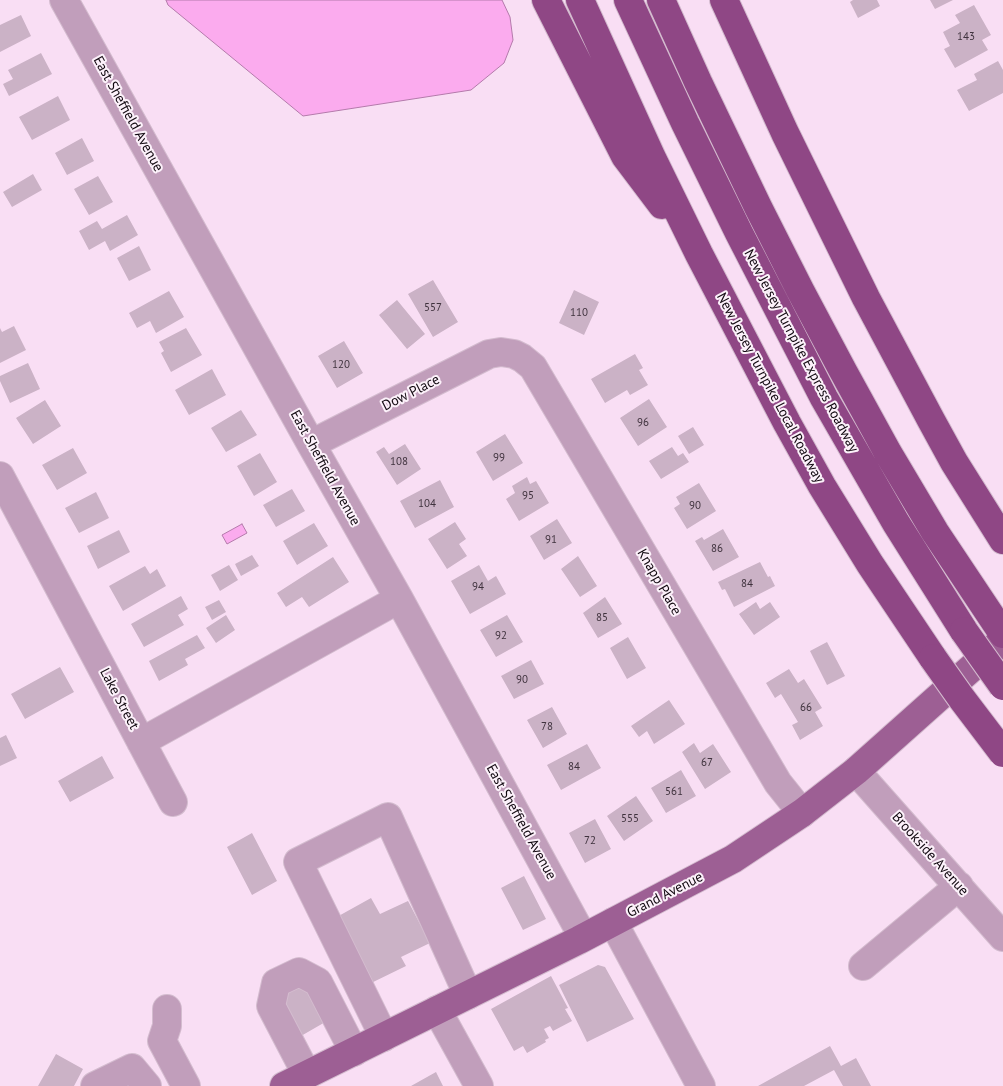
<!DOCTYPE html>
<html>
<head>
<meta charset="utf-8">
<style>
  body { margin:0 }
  canvas { display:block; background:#f9def4 }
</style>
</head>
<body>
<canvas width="1003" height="1086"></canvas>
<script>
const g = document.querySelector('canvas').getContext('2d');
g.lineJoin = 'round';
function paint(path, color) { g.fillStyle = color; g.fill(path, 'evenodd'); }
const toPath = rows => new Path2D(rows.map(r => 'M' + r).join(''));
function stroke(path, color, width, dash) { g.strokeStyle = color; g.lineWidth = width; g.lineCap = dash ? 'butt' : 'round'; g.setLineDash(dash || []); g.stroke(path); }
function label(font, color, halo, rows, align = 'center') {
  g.font = font + ' "PT Sans",sans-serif'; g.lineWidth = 4; g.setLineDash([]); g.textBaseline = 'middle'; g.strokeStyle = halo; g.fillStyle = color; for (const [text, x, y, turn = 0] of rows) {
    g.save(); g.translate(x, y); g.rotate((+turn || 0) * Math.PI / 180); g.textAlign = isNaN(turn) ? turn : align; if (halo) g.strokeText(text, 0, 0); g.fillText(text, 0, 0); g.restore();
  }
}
const water = toPath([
  [166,0,502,0,510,17,513,40,504,63,471,90,303,116,168,5,166,0],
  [242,524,247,533,227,544,222,535,242,524]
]);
paint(water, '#fbabee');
stroke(water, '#b47aab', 1);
paint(toPath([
  [853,0,877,0,880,6,858,18,850,2],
  [930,0,953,0,935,9],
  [974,5,991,35,982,40,988,50,955,68,944,49,950,46,943,32,960,23,955,15],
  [21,15,31,36,0,52,0,25],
  [41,53,52,74,9,96,3,84,13,79,8,70],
  [998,61,1003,70,1003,93,969,111,957,90,977,80,974,74],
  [58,96,70,120,32,140,19,117],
  [82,138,94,161,67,175,55,153],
  [33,174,42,190,12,207,3,192],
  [98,176,113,202,89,215,74,189],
  [127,215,138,235,110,251,105,241,89,250,79,231,97,221,102,229],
  [139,246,151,270,129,281,117,258],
  [433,280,458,322,433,337,408,294],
  [574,290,599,302,584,335,559,323],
  [169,291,184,317,156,333,150,321,137,328,129,313],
  [397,300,425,334,407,349,379,315],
  [14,326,26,350,0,363,0,328,2,332],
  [186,328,202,355,171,372,161,353,164,351,159,342],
  [344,341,363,373,337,388,318,356],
  [635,354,643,368,639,370,648,385,630,395,627,390,605,403,591,379],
  [28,363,40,389,10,403,0,381,0,376],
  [212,369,226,395,189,415,175,390],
  [649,399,667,427,638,446,620,418],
  [45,400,61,426,33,444,16,418],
  [241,410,257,435,226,452,211,428],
  [693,427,704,445,689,454,678,436],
  [505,434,523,463,493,481,476,452],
  [405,444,421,469,397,485,376,452,384,447,389,454],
  [672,447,678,456,683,453,689,462,661,479,649,461],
  [73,448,87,473,57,490,42,465],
  [260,453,277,482,254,496,237,466],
  [527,477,530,484,536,481,549,503,519,521,506,499,515,493,512,486],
  [440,480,454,507,415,528,400,501],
  [699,483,716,511,687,529,674,508,680,504,676,497],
  [292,489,305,511,276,527,263,505],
  [96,492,109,518,79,533,65,508],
  [557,519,572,543,544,560,530,536],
  [455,522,466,539,459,544,467,556,447,569,428,539],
  [314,523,328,546,297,565,283,541],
  [723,529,739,557,713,571,695,541,702,537,704,540],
  [119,530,130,552,98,569,87,546],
  [252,555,259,566,241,576,235,564],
  [578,556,597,586,580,597,561,569],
  [333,557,349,582,309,607,302,597,286,607,277,593],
  [760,562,768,577,770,576,775,586,734,607,725,589,722,590,718,582],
  [229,565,238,580,220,591,211,575],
  [479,565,488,581,496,576,506,594,470,614,451,581],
  [145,566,150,574,157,569,166,586,123,611,109,586],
  [181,596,188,609,178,615,184,625,144,647,131,624],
  [605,597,622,624,598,638,583,613],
  [219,600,226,612,212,620,205,607],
  [756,602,760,609,770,602,780,617,754,635,739,614],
  [226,615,235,630,216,643,206,628],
  [507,615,523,642,496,657,480,630],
  [197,635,205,648,185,659,188,665,159,681,149,661],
  [628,637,646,668,627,679,610,648],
  [827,642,845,676,827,685,810,651],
  [531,660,544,684,514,699,501,676],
  [60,667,74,692,25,719,11,694],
  [789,669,798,683,804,679,822,708,815,712,823,726,800,740,792,725,798,722,781,694,775,698,766,683],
  [669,700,685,724,654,744,647,731,639,737,631,726],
  [552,707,567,734,543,748,527,720],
  [6,735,17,758,0,766,0,738],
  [694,743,700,753,713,744,731,772,705,789,682,752],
  [587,744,601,768,561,790,547,765],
  [102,756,114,778,70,802,58,781],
  [681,770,696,796,666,813,651,788],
  [636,796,653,821,624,841,607,816],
  [595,819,611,849,585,863,569,833],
  [252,833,277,881,252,895,227,847],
  [524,876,546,919,523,930,501,888],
  [371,898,380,914,408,901,430,943,401,957,406,966,365,986,335,918],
  [598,965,605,967,634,1019,587,1042,559,985],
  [551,976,568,1008,565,1009,572,1021,553,1031,550,1026,544,1029,549,1038,545,1040,546,1042,527,1053,523,1046,514,1051,491,1009],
  [306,982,327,1021,301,1036,278,997],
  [830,1046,841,1066,856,1058,871,1086,843,1086,834,1070,804,1086,758,1086],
  [56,1054,83,1069,74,1086,38,1086],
  [436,1072,443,1086,411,1086]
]), '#cbb2c6');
const minor = toPath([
  [64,0,311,444,399,599,583,937],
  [311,444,489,354,501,352,514,354,522,358,533,367,778,783,802,813],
  [0,476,173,802],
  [141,742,399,599],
  [856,771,1003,937],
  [613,922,701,1086],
  [863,966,959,886],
  [167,1009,167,1026,162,1041,186,1086],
  [437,1010,479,1086],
  [384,1037,298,862,388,817,468,995],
  [307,1075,271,1006,276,983,299,972,318,982,354,1052],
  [95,1086,132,1068,147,1086]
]);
const major = toPath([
  [284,1086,579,940,733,859,802,813,856,771,1003,640]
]);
const highway = toPath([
  [546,0,625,156,662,205],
  [580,0,652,158,699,254,787,423,822,486,870,564,933,658],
  [628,0,685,123,739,233,824,398,896,523,964,631],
  [661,0,698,82,758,207,800,290,843,371,888,453,935,532,1003,634],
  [724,0,785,133,866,298,931,420,954,462,1003,540]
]);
stroke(minor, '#d4bccf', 30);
stroke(major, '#d4bccf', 30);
stroke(highway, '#d4bccf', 30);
stroke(minor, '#c19ebb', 28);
stroke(major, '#9d5f94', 28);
stroke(highway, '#8f4785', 28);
const highwayBridge = toPath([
  [964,631,1003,686],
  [933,658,962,699,1003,753]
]);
stroke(highwayBridge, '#d4bccf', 30, []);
stroke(highwayBridge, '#8f4785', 28);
label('11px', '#3f323d', null, [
  ["143",966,37],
  ["557",433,308],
  ["110",579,313],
  ["120",341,365],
  ["96",643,423],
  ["99",499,458],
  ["108",399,462],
  ["95",528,496],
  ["104",427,504],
  ["90",695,506],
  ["91",551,540],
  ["86",717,549],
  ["84",747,584],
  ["94",478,587],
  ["85",602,618],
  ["92",501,636],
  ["90",522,680],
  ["66",806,708],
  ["78",547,727],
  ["67",707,763],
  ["84",574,767],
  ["561",674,792],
  ["555",630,819],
  ["72",590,841]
]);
label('14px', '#10080f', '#fcf1fa', [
  ["East Sheffield Avenue",128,114,61],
  ["New Jersey Turnpike Express Roadway",801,351,62],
  ["New Jersey Turnpike Local Roadway",770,388,62],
  ["Dow Place",411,393,-27],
  ["East Sheffield Avenue",325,468,61],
  ["Knapp Place",659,582,60],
  ["Lake Street",119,699,62],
  ["East Sheffield Avenue",521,822,61],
  ["Brookside Avenue",930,854,48],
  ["Grand Avenue",665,895,-27]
]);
</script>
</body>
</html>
